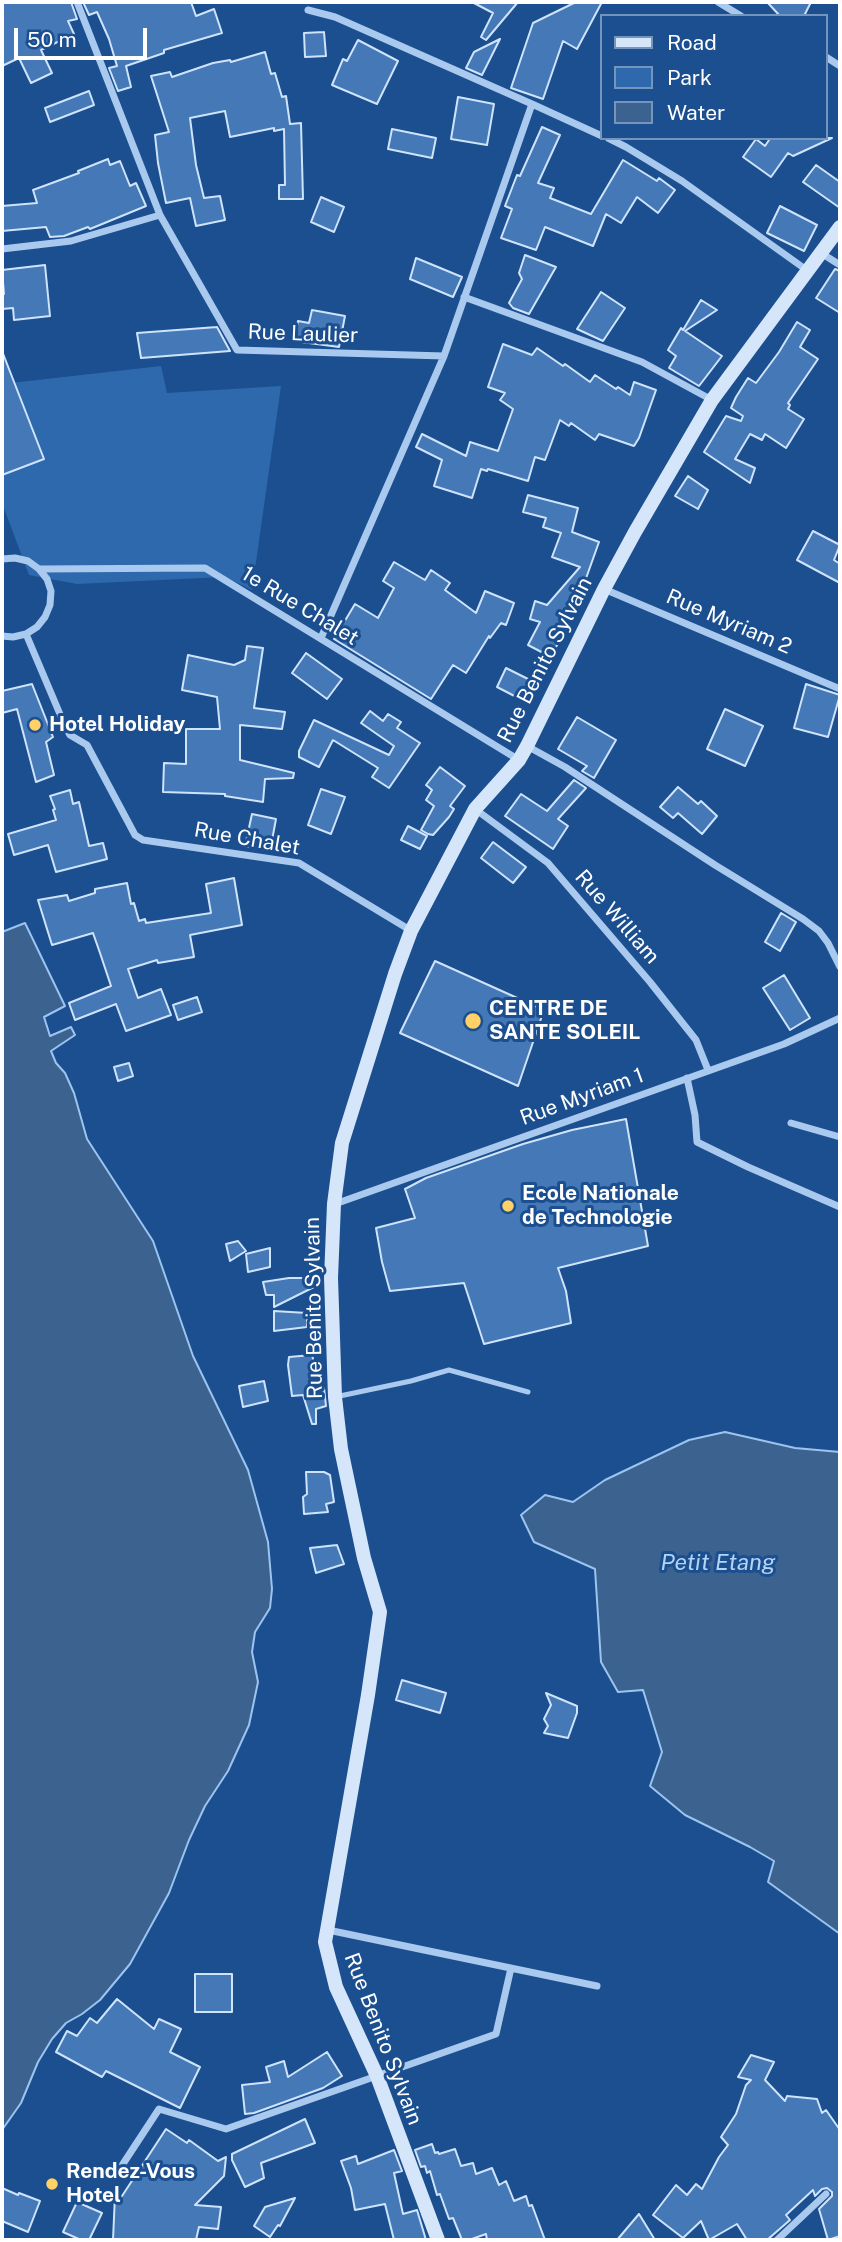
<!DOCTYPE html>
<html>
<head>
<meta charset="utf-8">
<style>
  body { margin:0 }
  #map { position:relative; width:842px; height:2242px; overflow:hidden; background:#1b4f8f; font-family:"Public Sans",sans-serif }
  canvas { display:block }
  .frame { position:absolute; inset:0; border:4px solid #fff; pointer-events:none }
  .legend { position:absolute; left:600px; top:14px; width:228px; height:126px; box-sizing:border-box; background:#1b4f8f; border:2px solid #7695bc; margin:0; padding:9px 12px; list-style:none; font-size:21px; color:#fff }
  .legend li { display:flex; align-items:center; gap:14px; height:35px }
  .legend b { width:35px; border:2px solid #7695bc }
  .scale { position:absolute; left:14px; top:28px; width:133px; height:32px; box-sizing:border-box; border:4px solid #fff; border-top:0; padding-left:9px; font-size:21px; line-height:24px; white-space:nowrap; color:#fff; -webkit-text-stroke:5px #1b4f8f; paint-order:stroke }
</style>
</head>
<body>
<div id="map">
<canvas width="842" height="2242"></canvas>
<div class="frame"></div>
<ul class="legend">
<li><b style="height:9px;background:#d6e6fa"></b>Road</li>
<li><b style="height:19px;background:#2e69ad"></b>Park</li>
<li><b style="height:19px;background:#3c6290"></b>Water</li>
</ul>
<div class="scale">50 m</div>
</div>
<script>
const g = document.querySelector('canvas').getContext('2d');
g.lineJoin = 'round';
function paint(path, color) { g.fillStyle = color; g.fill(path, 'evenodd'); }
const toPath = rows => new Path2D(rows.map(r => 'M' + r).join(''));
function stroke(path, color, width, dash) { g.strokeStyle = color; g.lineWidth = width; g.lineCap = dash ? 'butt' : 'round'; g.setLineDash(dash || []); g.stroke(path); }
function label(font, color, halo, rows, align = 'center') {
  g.font = font + ' "Public Sans",sans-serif'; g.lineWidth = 6; g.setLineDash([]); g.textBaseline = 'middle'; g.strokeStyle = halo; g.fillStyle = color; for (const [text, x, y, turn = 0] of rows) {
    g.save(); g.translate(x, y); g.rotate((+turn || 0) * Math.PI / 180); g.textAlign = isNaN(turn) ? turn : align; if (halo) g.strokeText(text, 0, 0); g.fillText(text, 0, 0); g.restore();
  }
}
paint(toPath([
  [161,366,167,393,281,386,252,590,225,577,77,584,29,575,2,503,2,384]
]), '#2e69ad');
const water = toPath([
  [25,923,65,1006,44,1017,50,1036,71,1027,75,1035,51,1051,56,1063,65,1073,74,1093,87,1139,153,1241,193,1356,248,1470,268,1542,272,1589,270,1608,255,1632,252,1652,258,1682,249,1725,228,1771,205,1806,189,1840,169,1893,130,1964,100,2000,82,2014,66,2023,52,2039,38,2062,21,2103,2,2130,2,932,25,923],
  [725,1432,795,1448,840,1452,840,1934,768,1882,774,1861,750,1847,685,1815,650,1786,662,1752,643,1690,618,1692,601,1662,595,1569,534,1542,521,1515,545,1495,573,1502,605,1480,689,1440,725,1432]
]);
paint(water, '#3c6290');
stroke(water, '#9cc4f0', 2);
const building = toPath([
  [2,2,71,2,77,19,68,21,74,34,41,50,52,73,31,83,19,58,2,66,2,2],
  [83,2,191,2,196,16,214,9,222,33,164,50,164,53,126,66,131,87,118,91,109,68,117,66,109,39,97,12,89,15,83,2],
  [472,2,518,2,486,40,481,37,493,13,472,2],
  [576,2,602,2,577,49,563,41,543,99,511,88,533,23,576,2],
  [767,2,811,2,804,16,780,16,767,2],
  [324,32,326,56,305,57,304,33,324,32],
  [500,39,482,75,466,68,474,52,500,39],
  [358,40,398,61,377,104,332,85,343,59,347,61,358,40],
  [265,52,271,74,275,73,282,97,286,96,290,124,301,123,303,199,279,199,279,185,285,185,284,129,274,131,274,128,230,137,225,111,190,118,196,165,204,198,220,196,225,220,196,226,190,198,166,203,158,163,155,135,169,132,151,76,170,72,172,77,213,63,230,60,231,62,265,52],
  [89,91,94,105,50,122,45,108,89,91],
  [458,97,494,104,487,145,451,139,458,97],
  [542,127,560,135,538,183,554,188,550,198,591,214,623,160,657,181,659,178,675,190,658,213,637,197,621,223,606,214,593,246,545,227,536,250,501,238,512,209,505,206,517,175,520,176,542,127],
  [392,129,436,138,432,158,388,149,392,129],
  [766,138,832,138,793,156,788,153,771,177,743,157,756,139,765,146,769,140,766,138],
  [108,159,110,165,120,161,130,186,136,183,146,206,90,229,88,227,64,236,50,237,46,227,2,231,2,206,37,203,33,190,79,173,78,171,108,159],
  [816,165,840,182,840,208,803,182,816,165],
  [321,197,344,207,334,232,311,222,321,197],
  [780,206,817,225,804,251,767,233,780,206],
  [525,255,556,267,529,314,513,308,509,303,522,279,519,273,525,255],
  [416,258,462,277,453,297,410,279,416,258],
  [45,265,50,316,14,320,13,308,2,309,2,294,4,294,2,270,45,265],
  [835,269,840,271,840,313,816,298,835,269],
  [601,292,625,308,603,341,577,329,601,292],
  [701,300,717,310,685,331,722,356,699,386,669,368,676,356,668,350,681,328,683,330,701,300],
  [312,310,345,316,339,347,294,341,298,321,309,323,312,310],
  [797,322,810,330,800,347,818,359,788,403,790,405,788,409,804,419,786,448,765,434,762,440,750,434,735,459,755,468,750,483,704,452,726,416,741,421,743,416,731,408,736,397,748,378,756,383,779,352,797,322],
  [217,327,230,351,141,358,137,333,217,327],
  [503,344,532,355,537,348,563,366,565,364,590,382,595,375,616,389,618,387,630,395,634,382,656,390,639,438,634,446,599,434,595,440,571,423,569,426,560,420,545,460,535,457,528,481,488,469,487,471,481,469,472,498,434,486,442,460,416,447,422,434,466,456,470,442,498,451,513,409,500,400,505,393,488,387,503,344],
  [2,351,44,459,2,475,2,351],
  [688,476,708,490,698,509,675,496,688,476],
  [528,495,578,508,572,532,599,542,584,584,574,595,565,629,551,657,528,645,540,622,530,619,535,601,547,605,580,567,552,557,561,533,543,527,546,518,523,512,528,495],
  [813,531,840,545,834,560,840,564,840,583,797,560,813,531],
  [394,562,425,580,431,570,450,583,445,590,476,613,485,591,514,603,506,625,501,623,490,638,489,636,466,673,453,665,431,699,334,639,355,604,378,618,394,588,383,581,394,562],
  [247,646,263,648,254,708,285,712,282,729,240,725,240,760,294,773,293,778,265,779,263,802,225,796,225,794,163,792,164,763,186,764,186,729,220,729,217,697,182,690,188,655,234,665,245,660,247,646],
  [306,653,342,679,327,699,292,673,306,653],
  [506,668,536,683,526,702,497,687,506,668],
  [32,684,53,737,46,742,54,775,36,782,17,709,2,713,2,691,32,684],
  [806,684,840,695,828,737,794,728,806,684],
  [725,709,763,726,745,766,707,749,725,709],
  [370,711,383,721,388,714,401,722,397,728,420,743,389,788,372,777,378,768,333,740,319,767,299,757,299,751,314,720,389,755,394,746,361,723,370,711],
  [577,717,616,740,594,778,582,771,587,766,558,749,577,717],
  [440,767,465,786,450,806,454,809,449,817,433,835,428,834,421,830,434,806,426,800,432,790,426,785,440,767],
  [574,780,586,788,558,819,568,826,553,849,505,816,521,794,547,811,574,780],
  [678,787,698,804,701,801,717,816,702,834,678,813,673,818,660,807,678,787],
  [321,789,345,797,331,834,308,825,321,789],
  [70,790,73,804,79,802,89,846,103,843,107,859,56,872,48,845,14,855,8,834,56,820,53,810,55,809,50,796,70,790],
  [252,814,276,819,270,851,245,846,252,814],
  [408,826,427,836,420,849,401,840,408,826],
  [493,842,526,867,513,883,481,858,493,842],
  [234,878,242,925,190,935,194,957,158,963,157,960,128,969,138,998,161,989,171,1015,126,1031,116,1004,75,1020,69,1003,111,986,100,953,93,933,52,945,38,900,67,895,69,901,95,893,95,889,127,883,131,904,134,903,139,921,145,919,146,923,211,913,206,884,234,878],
  [781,913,796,922,780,951,765,942,781,913],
  [435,961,544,1010,518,1086,400,1033,435,961],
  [784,975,810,1018,790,1030,763,988,784,975],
  [197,997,202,1012,178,1020,173,1005,197,997],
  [129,1063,133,1076,118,1081,114,1067,129,1063],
  [626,1119,648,1246,558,1268,566,1291,571,1323,484,1344,464,1283,390,1291,382,1262,376,1228,415,1218,405,1189,426,1178,523,1144,572,1130,626,1119],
  [238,1241,246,1251,230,1261,226,1244,238,1241],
  [270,1248,270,1267,248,1272,246,1254,270,1248],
  [289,1278,321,1278,322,1283,274,1307,274,1295,266,1295,263,1282,289,1278],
  [274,1311,307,1313,307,1327,274,1331,274,1311],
  [312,1355,314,1362,315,1391,324,1388,326,1406,316,1409,316,1424,312,1424,303,1395,292,1396,288,1365,289,1357,312,1355],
  [264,1381,268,1401,243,1407,239,1386,264,1381],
  [306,1472,324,1472,330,1475,334,1502,326,1504,328,1512,304,1514,303,1497,307,1494,306,1472],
  [337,1545,344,1564,316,1573,310,1548,337,1545],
  [402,1680,446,1693,440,1713,396,1700,402,1680],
  [546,1693,577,1706,577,1713,568,1738,544,1733,548,1726,544,1719,551,1705,546,1693],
  [195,1974,232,1974,232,2012,195,2012,195,1974],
  [117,1999,154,2029,159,2019,181,2029,170,2052,200,2067,180,2108,106,2071,102,2077,56,2052,67,2031,77,2036,90,2018,97,2023,117,1999],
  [327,2052,342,2076,323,2088,254,2113,245,2114,242,2085,270,2082,266,2067,284,2061,288,2077,327,2052],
  [751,2055,774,2062,765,2080,785,2101,787,2096,817,2099,822,2113,826,2110,840,2130,840,2236,828,2240,819,2209,832,2196,832,2192,827,2188,822,2189,815,2196,813,2190,786,2215,790,2220,767,2240,747,2240,737,2224,709,2240,701,2221,683,2238,653,2215,676,2185,687,2195,696,2184,702,2189,719,2157,728,2145,721,2137,736,2114,746,2085,751,2080,738,2077,751,2055],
  [305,2119,315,2143,261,2163,264,2178,245,2187,232,2160,232,2154,305,2119],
  [166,2129,187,2143,189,2140,218,2161,226,2157,224,2176,195,2205,221,2207,218,2229,199,2227,196,2240,113,2240,115,2195,122,2196,166,2129],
  [432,2144,435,2153,438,2152,439,2154,455,2149,461,2166,473,2163,476,2174,492,2168,499,2185,506,2181,514,2201,526,2196,529,2206,532,2205,545,2240,487,2240,486,2234,469,2240,462,2240,453,2218,449,2219,440,2194,437,2195,430,2171,427,2173,425,2166,421,2167,415,2150,432,2144],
  [394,2150,402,2171,394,2173,403,2214,417,2210,426,2240,394,2240,385,2204,355,2210,351,2188,341,2161,356,2156,358,2164,394,2150],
  [2,2188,18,2195,19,2193,40,2201,28,2232,2,2221,2,2188],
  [295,2198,280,2226,278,2225,270,2237,254,2226,265,2207,295,2198],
  [77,2202,102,2213,89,2240,81,2240,63,2232,77,2202],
  [639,2214,655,2240,617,2240,639,2214]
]);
paint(building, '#4478b7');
stroke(building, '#cfe3fa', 2);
stroke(toPath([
  [335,1397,411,1381,449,1370,528,1392]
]), '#a9c9ee', 5);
stroke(toPath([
  [77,2,160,215,237,350,444,356,321,638],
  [718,2,741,16],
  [308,10,335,17,532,104],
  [826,57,840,66],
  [608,138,626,147,682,181,808,271],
  [2,249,71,241,160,215],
  [821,253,840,265],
  [464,297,642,362,712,400],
  [444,356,532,104,602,136],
  [2,559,15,558,28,561,39,569,47,579,51,591,50,605,45,617,37,627,26,634,13,637,2,636],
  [39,569,205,568,519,760],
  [604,589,840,689],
  [26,634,65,726,70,735,87,745,135,835,143,840,299,863,410,930],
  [527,746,565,767,715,865,803,919,819,931,828,943,840,967],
  [475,809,548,863,650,982,696,1040,708,1070],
  [687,1078,695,1115,697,1142,748,1167,840,1207],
  [791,1123,840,1137],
  [335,1204,784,1044,840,1018],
  [328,1930,597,1986],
  [119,2170,159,2109,226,2129,496,2034,511,1968],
  [777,2240,826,2194]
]), '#a9c9ee', 7);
stroke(toPath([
  [438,2240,377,2076,336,1987,325,1942,368,1695,380,1612,364,1558,341,1449,335,1397,331,1278,334,1204,342,1143,395,974,411,931,475,809,519,760,527,746,604,589,635,532,712,400,840,227]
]), '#d6e6fa', 14);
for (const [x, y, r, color] of [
  [35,725,7,"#ffd166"],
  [473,1021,9,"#ffd166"],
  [508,1206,7,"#ffd166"],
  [52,2184,7,"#ffd166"]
]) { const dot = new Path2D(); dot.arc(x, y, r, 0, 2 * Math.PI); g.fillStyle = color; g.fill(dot); stroke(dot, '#1b4f8f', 2.5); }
label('21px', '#fff', '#1b4f8f', [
  ["Rue Laulier",303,334,2],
  ["1e Rue Chalet",300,606,31],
  ["Rue Myriam 2",729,622,23],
  ["Rue Benito Sylvain",545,660,-63],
  ["Rue Chalet",247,839,10],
  ["Rue William",617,917,49],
  ["Rue Myriam 1",582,1097,-20],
  ["Rue Benito Sylvain",314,1308,-91],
  ["Rue Benito Sylvain",383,2039,69]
]);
label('bold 21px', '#fff', '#1b4f8f', [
  ["Hotel Holiday",49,725],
  ["CENTRE DE",489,1009],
  ["SANTE SOLEIL",489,1033],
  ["Ecole Nationale",522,1194],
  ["de Technologie",522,1218],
  ["Rendez-Vous",66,2172],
  ["Hotel",66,2196]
], 'left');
label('italic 23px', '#b5d3f5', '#1b4f8f', [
  ["Petit Etang",718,1563]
]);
</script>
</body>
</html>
